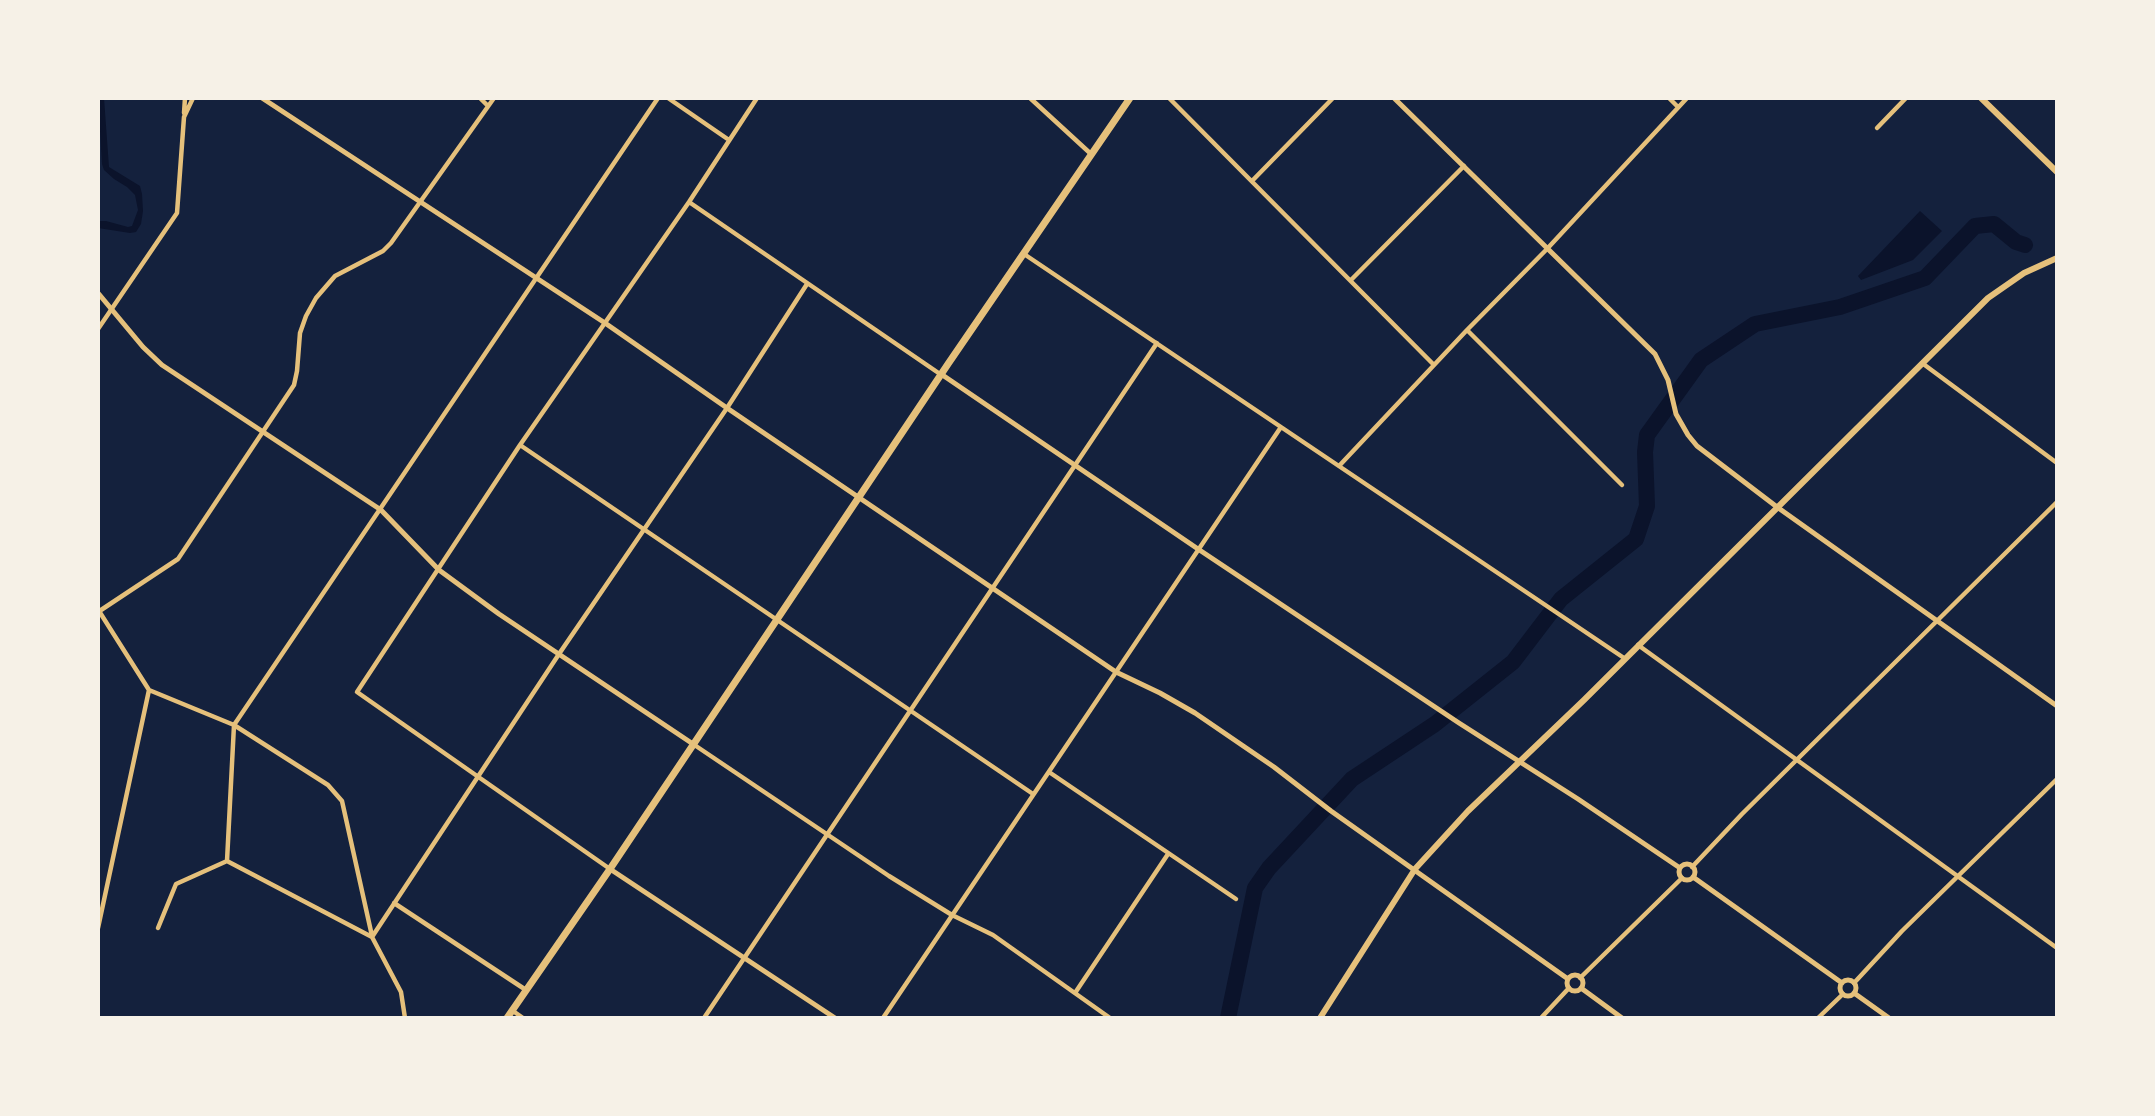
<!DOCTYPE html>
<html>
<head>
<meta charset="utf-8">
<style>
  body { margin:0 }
  #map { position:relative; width:2155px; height:1116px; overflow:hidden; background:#14213d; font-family:"Roboto Condensed",sans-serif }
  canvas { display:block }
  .frame { position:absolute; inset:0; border:100px solid #f6f1e7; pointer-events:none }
</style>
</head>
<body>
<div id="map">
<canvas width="2155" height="1116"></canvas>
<div class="frame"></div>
</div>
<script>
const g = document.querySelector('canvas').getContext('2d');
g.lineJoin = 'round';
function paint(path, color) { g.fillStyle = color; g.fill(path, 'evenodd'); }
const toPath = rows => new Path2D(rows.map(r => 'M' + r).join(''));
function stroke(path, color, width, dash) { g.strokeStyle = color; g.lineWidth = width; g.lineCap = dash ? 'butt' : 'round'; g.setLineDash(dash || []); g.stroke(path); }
paint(toPath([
  [98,98,104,98,109,167,140,186,142,194,143,211,141,224,136,232,130,233,98,228,98,221,106,221,128,227,132,226,138,210,135,195,127,187,114,179,104,170,102,164],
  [1920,211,1942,231,1913,260,1861,280,1858,276]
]), '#0b132b');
stroke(toPath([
  [1228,1018,1255,888,1269,868,1352,779,1435,724,1513,662,1561,599,1636,539,1647,506,1645,452,1647,435,1701,360,1755,324,1840,307,1925,278,1975,226,1994,224,2016,242,2025,245]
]), '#0b132b', 16);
stroke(toPath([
  [480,98,487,105],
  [668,98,729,140],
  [1030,98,1091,154],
  [1169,98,1434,365],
  [1669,98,1678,107],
  [184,113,185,98],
  [1877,128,1906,98],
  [1252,181,1333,98],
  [689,202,940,374],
  [1024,254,1624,658],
  [1351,280,1464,166],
  [98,329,177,213,184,117,193,98],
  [1467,330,1622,485],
  [1922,363,2057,463],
  [520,445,1033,794],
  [1339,466,1467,330,1546,250,1687,98],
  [99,611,149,690,234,725,328,785,342,801,372,936],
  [98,612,178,559,294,385,297,371,300,333,306,316,316,298,335,276,383,251,391,243,494,98],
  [1638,645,2057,948],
  [693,744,889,876,952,915,993,935,1110,1018],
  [1049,772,1236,899],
  [227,861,234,725,658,98],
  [1692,867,1742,814,2057,502],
  [610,869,357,692,520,445,689,202,757,98],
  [394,903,526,990],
  [98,928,149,690],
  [158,928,176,884,227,861,372,937,401,992,405,1018],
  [372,937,559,654,727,408,807,284],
  [1580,978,1682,878],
  [1854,983,1902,931,2057,779],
  [1075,993,1168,854],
  [513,1011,523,1018],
  [704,1018,1157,343],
  [883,1018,1281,427],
  [1541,1018,1569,988],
  [1818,1018,1843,994]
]), '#e5c07b', 4.5);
stroke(toPath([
  [262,98,605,323,727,408,1116,672,1160,693,1195,713,1274,767,1331,811,1568,979],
  [1394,98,1655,354,1668,380,1676,414,1688,435,1697,446,1777,507,2057,706],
  [98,293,143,347,162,365,381,510,439,570,499,614,693,744],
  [941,374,1198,549,1459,723,1578,799,1680,868],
  '1679 872a8 8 0 1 1 16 0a8 8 0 1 1-16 0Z',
  [610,869,835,1018],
  [1693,877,1842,983],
  '1567 983a8 8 0 1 1 16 0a8 8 0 1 1-16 0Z',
  '1840 988a8 8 0 1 1 16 0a8 8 0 1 1-16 0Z',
  [1581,988,1622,1018],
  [1854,993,1889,1018]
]), '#e5c07b', 5);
stroke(toPath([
  [1981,98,2057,172],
  [1320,1018,1415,869,1468,811,1584,700,1988,298,2024,273,2057,258]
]), '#e5c07b', 6);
stroke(toPath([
  [507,1018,610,869,948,364,1130,98]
]), '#e5c07b', 7);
</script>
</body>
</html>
